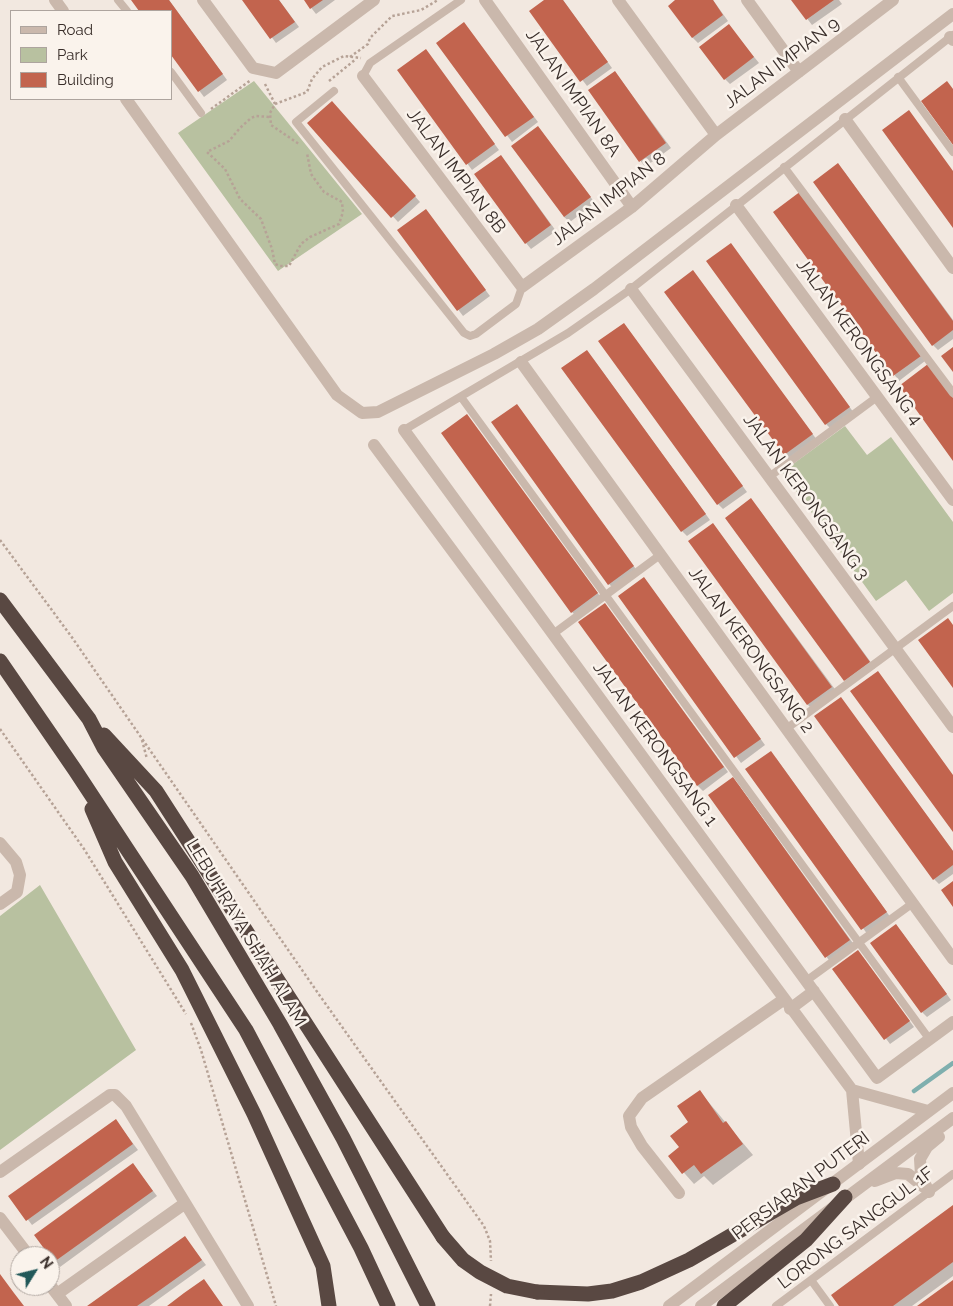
<!DOCTYPE html>
<html>
<head>
<meta charset="utf-8">
<style>
  body { margin:0 }
  #map { position:relative; width:953px; height:1306px; overflow:hidden; background:#f2e8e0; font-family:Raleway,sans-serif }
  canvas { display:block }
  .legend { position:absolute; left:10px; top:10px; width:162px; height:90px; box-sizing:border-box; background:#faf3ec; border:1px solid #ada49e; margin:0; padding:6px 9px; list-style:none; font-size:15px; color:#392e2a }
  .legend li { display:flex; align-items:center; gap:10px; height:25px }
  .legend b { width:25px; border:1px solid #ada49e }
  .north { position:absolute; left:10px; top:1246px; width:50px; height:50px; box-sizing:border-box; background:#faf3ec; border:1px solid #ada49e; border-radius:50%; rotate:54deg; font-size:14px; font-weight:700; line-height:20px; text-align:center; color:#392e2a }
  .north::after { content:''; display:block; margin:auto; width:18px; height:22px; background:#215859; clip-path:polygon(50% 0,100% 100%,50% 72%,0 100%) }
</style>
</head>
<body>
<div id="map">
<canvas width="953" height="1306"></canvas>
<ul class="legend">
<li><b style="height:6px;background:#cab8ac"></b>Road</li>
<li><b style="height:14px;background:#b8c1a0"></b>Park</li>
<li><b style="height:14px;background:#c2644e"></b>Building</li>
</ul>
<div class="north">N</div>
</div>
<script>
const g = document.querySelector('canvas').getContext('2d');
g.lineJoin = 'round';
function paint(path, color) { g.fillStyle = color; g.fill(path, 'evenodd'); }
const toPath = rows => new Path2D(rows.map(r => 'M' + r).join(''));
function stroke(path, color, width, dash) { g.strokeStyle = color; g.lineWidth = width; g.lineCap = dash ? 'butt' : 'round'; g.setLineDash(dash || []); g.stroke(path); }
function label(font, color, halo, rows, align = 'center') {
  g.font = font + ' Raleway,sans-serif'; g.lineWidth = 5; g.setLineDash([]); g.textBaseline = 'middle'; g.strokeStyle = halo; g.fillStyle = color; for (const [text, x, y, turn = 0] of rows) {
    g.save(); g.translate(x, y); g.rotate((+turn || 0) * Math.PI / 180); g.textAlign = isNaN(turn) ? turn : align; if (halo) g.strokeText(text, 0, 0); g.fillText(text, 0, 0); g.restore();
  }
}
paint(toPath([
  [254,81,362,214,278,271,178,133],
  [845,426,867,455,891,437,953,522,953,593,929,611,906,580,876,601,782,472],
  [40,885,136,1050,0,1150,0,916]
]), '#b8c1a0');
paint(toPath([
  [133,0,169,0,227,80,204,97,171,53,171,11,141,11],
  [244,0,279,0,299,27,276,43],
  [305,0,335,0,316,14],
  [546,0,563,0,612,68,587,86,530,11],
  [678,0,713,0,728,21,698,43,692,37],
  [793,0,839,0,842,4,812,25],
  [464,24,538,122,512,142,438,43],
  [729,26,759,63,730,84,725,79],
  [426,51,499,150,472,170,399,70],
  [615,72,671,148,645,167,589,90],
  [337,108,420,202,398,222,309,123],
  [538,127,595,203,570,222,564,217],
  [506,162,556,231,531,249,526,243],
  [843,170,953,320,953,339,938,350,933,345],
  [801,193,925,361,899,381,775,212],
  [426,211,490,296,463,316,399,231],
  [731,245,854,413,831,429,826,424],
  [693,272,817,440,790,460,784,454],
  [624,324,747,492,723,509,718,504],
  [592,357,710,520,687,536,682,531],
  [517,405,638,572,614,589,609,584],
  [467,415,602,599,577,617,572,612],
  [756,505,875,668,850,685,845,680],
  [713,524,837,692,813,710,808,705],
  [644,578,765,745,741,763,619,596],
  [605,604,728,772,703,791,698,786],
  [841,699,953,851,953,874,939,884,934,879],
  [776,758,891,918,868,935,747,770],
  [738,784,855,946,831,963,710,795],
  [901,931,951,1000,927,1017,922,1012],
  [863,957,914,1027,890,1044,834,969],
  [700,1092,753,1155,713,1185,704,1176,694,1184,670,1157,681,1147],
  [116,1121,138,1150,32,1225,10,1196],
  [133,1165,157,1196,60,1267,36,1235],
  [953,1206,953,1276,912,1306,840,1306],
  [185,1238,206,1265,149,1306,89,1306]
]), '#0003');
stroke(toPath([
  [914,1091,953,1063]
]), '#7fafae', 4.5);
paint(toPath([
  [131,0,169,0,223,74,198,92,171,55,171,11,139,11],
  [242,0,279,0,295,22,270,39],
  [304,0,323,0,310,9],
  [544,0,563,0,608,62,580,82,529,11],
  [675,0,713,0,723,15,692,38,668,6],
  [791,0,834,0,806,20],
  [464,22,534,117,505,137,436,43],
  [729,24,754,57,724,80,699,47],
  [426,49,495,144,466,165,397,70],
  [615,71,666,143,639,162,588,90],
  [947,81,953,89,953,145,921,101],
  [332,101,416,196,391,218,307,123],
  [909,110,953,171,953,228,882,130],
  [538,126,591,197,564,217,511,146],
  [501,155,551,225,525,244,474,174],
  [838,163,953,321,953,330,932,346,813,182],
  [801,191,921,356,893,376,773,212],
  [426,209,486,290,457,311,397,230],
  [731,243,850,407,825,425,706,261],
  [693,270,813,434,784,455,664,292],
  [624,323,743,486,717,505,598,341],
  [953,347,953,372,941,356],
  [587,350,706,514,681,532,561,368],
  [928,364,953,398,953,461,899,386],
  [517,404,634,566,608,585,491,422],
  [467,414,598,593,571,613,441,433],
  [751,498,870,662,844,681,725,518],
  [713,523,832,687,807,705,688,541],
  [644,577,761,739,734,758,618,596],
  [605,603,724,767,697,786,578,622],
  [948,618,953,625,953,688,918,640],
  [878,671,953,775,953,832,850,691],
  [841,697,953,851,953,865,933,880,814,716],
  [771,751,887,912,861,930,745,769],
  [733,777,850,940,825,958,708,795],
  [953,881,953,907,941,890],
  [896,924,947,994,921,1013,870,943],
  [858,950,910,1021,884,1040,832,969],
  [700,1090,723,1123,726,1121,743,1144,701,1174,694,1165,682,1174,668,1156,679,1147,670,1136,688,1122,677,1106],
  [116,1119,133,1144,26,1221,8,1196],
  [133,1163,153,1191,54,1262,34,1235],
  [953,1205,953,1262,893,1306,839,1306,831,1295],
  [185,1236,202,1260,153,1295,137,1306,87,1306],
  [0,1274,14,1293,24,1306,0,1306],
  [204,1279,223,1306,167,1306,184,1293],
  [953,1280,953,1306,917,1306,946,1285]
]), '#c2644e');
stroke(toPath([
  [350,57,368,44,370,38,392,16,421,10,438,0],
  [329,81,356,59],
  [265,84,275,104,270,113,271,125,299,144],
  [275,104,307,92,312,79,322,67,344,56,361,58],
  [211,109,251,80],
  [269,117,256,116,251,118,240,128,229,141,207,152,225,169,240,199,261,219,272,249,275,264,280,266,289,266,301,244,310,237,339,224,343,212,342,202,324,192,311,174,307,153],
  [0,540,71,636,320,996,484,1226,490,1241,491,1261],
  [0,729,84,849,186,1014],
  [142,740,147,759],
  [191,1023,201,1050,276,1306],
  [490,1306,491,1294]
]), '#b6a296', 2.5, [2.5, 2.5]);
stroke(toPath([
  [118,0,127,11],
  [171,72,201,113],
  [363,76,370,63,461,0],
  [898,77,953,152],
  [334,91,296,122,464,333,470,336,476,334,516,304,522,287],
  [784,167,953,393],
  [461,397,930,1040],
  [404,430,568,333,631,289,953,35],
  [769,477,877,397],
  [553,634,660,555],
  [786,729,953,606],
  [806,981,913,903],
  [811,1280,830,1306],
  [776,1306,953,1174]
]), '#cab8ac', 8);
stroke(toPath([
  [203,0,253,68,276,73,374,0],
  [485,0,632,207],
  [618,0,716,135],
  [747,0,799,72],
  [950,37,953,40],
  [363,76,522,287,632,207,716,135,893,0],
  [845,119,953,268],
  [736,205,953,500],
  [631,289,953,727],
  [521,362,953,959],
  [404,430,877,1078,953,1022],
  [374,445,852,1090,859,1164],
  [0,843,16,862,20,875,17,892,0,904],
  [790,1009,814,991],
  [852,1090,928,1111],
  [0,1172,110,1095,115,1095,126,1106,248,1306],
  [679,1193,642,1146,631,1127,629,1116,642,1098,783,1000],
  [0,1218,29,1256],
  [50,1285,66,1306],
  [57,1294,184,1204]
]), '#cab8ac', 12);
stroke(toPath([
  [55,0,63,11],
  [126,99,337,395,362,413,378,412,494,354,538,329,594,289,953,14],
  [875,1181,896,1173,908,1174,924,1187],
  [929,1192,921,1176,920,1159,927,1147,939,1137],
  [669,1306,953,1093],
  [701,1306,953,1118]
]), '#cab8ac', 12);
stroke(toPath([
  [0,600,89,719,104,748,192,876,280,1024,343,1138,428,1306],
  [0,661,75,770,246,1030,361,1248,388,1306],
  [104,735,156,791,443,1237],
  [92,809,115,862,182,970,254,1114,323,1266,329,1306],
  [537,1292,588,1294,612,1291,641,1282,689,1260,796,1198,833,1184],
  [724,1306,806,1240,845,1197]
]), '#594842', 15);
stroke(toPath([
  [443,1237,463,1260,480,1272,507,1286,537,1292]
]), '#594842', 15);
label('18px', '#392e2a', '#faf3ec', [
  ["JALAN IMPIAN 9",782,63,-37],
  ["JALAN IMPIAN 8A",573,93,55],
  ["JALAN IMPIAN 8B",456,171,53],
  ["JALAN IMPIAN 8",609,199,-38],
  ["JALAN KERONGSANG 4",859,342,54],
  ["JALAN KERONGSANG 3",806,497,54],
  ["JALAN KERONGSANG 2",751,650,54],
  ["JALAN KERONGSANG 1",655,744,54],
  ["LEBUHRAYA SHAH ALAM",246,933,59],
  ["PERSIARAN PUTERI",801,1186,-37],
  ["LORONG SANGGUL 1F",856,1228,-37]
]);
</script>
</body>
</html>
